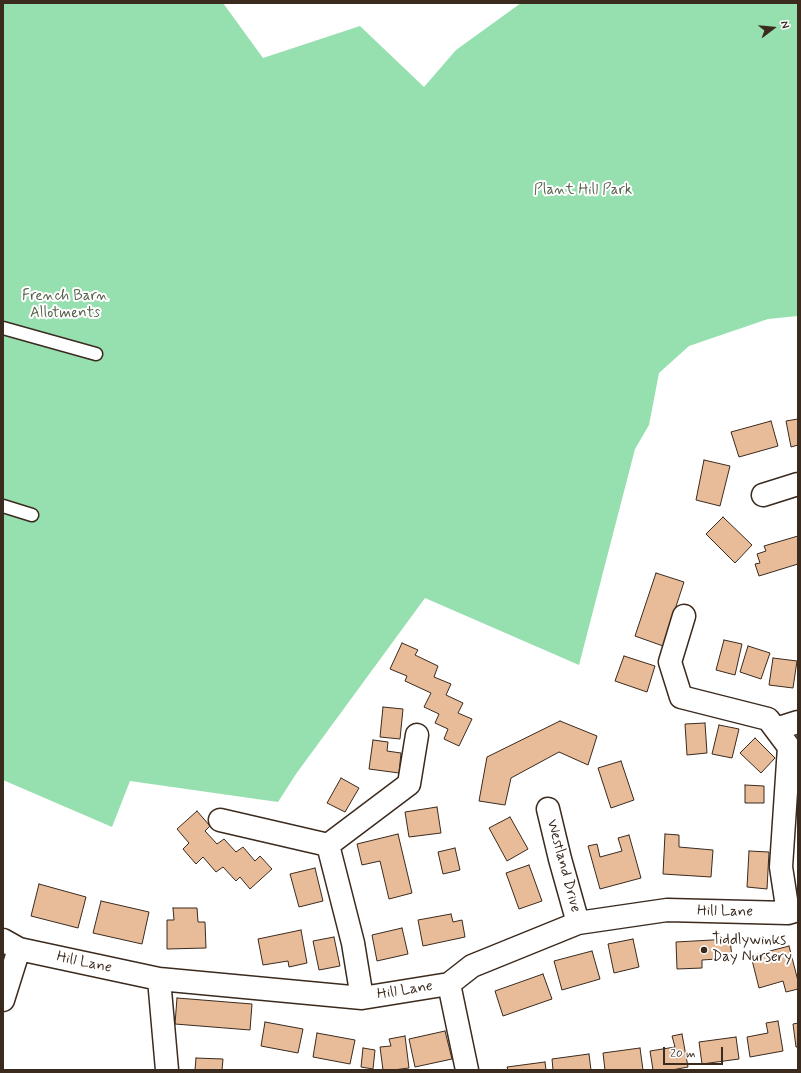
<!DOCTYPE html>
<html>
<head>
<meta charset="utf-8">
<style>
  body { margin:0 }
  #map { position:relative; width:801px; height:1073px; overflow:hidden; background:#fff; font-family:Mynerve,sans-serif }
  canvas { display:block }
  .frame { position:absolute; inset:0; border:4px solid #3b2a1e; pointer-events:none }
  .north { position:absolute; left:753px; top:8px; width:40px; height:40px; -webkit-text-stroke:3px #fff; paint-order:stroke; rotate:74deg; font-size:11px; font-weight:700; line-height:16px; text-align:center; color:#3b2a1e }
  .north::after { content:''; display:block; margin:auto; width:14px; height:18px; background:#3b2a1e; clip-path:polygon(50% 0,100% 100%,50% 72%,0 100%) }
  .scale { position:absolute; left:663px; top:1047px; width:60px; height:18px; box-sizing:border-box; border:2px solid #3b2a1e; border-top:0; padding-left:5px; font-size:12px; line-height:14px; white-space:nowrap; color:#3b2a1e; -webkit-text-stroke:3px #fff; paint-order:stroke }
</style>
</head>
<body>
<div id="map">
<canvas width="801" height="1073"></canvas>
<div class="frame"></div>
<div class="north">N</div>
<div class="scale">20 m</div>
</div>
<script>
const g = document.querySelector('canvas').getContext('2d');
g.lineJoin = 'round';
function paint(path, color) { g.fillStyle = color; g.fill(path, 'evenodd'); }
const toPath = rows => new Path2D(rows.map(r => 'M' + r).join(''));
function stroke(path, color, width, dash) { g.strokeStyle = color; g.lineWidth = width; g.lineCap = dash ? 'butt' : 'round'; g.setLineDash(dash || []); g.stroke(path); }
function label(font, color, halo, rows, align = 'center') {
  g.font = font + ' Mynerve,sans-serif'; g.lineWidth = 4; g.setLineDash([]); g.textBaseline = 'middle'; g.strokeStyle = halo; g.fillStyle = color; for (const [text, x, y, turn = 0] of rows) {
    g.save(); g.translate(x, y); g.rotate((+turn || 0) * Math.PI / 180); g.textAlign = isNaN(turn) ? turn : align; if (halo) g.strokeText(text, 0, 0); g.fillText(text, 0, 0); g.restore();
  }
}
paint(toPath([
  [3,3,223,3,263,58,360,26,424,87,456,50,521,3,798,3,798,316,768,319,689,346,659,373,649,425,635,449,579,665,425,598,296,774,278,802,130,781,112,827,3,780]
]), '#96dfaf');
const building = toPath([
  [798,419,798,445,791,447,786,421,798,419],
  [771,421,778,446,739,457,731,432,771,421],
  [704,460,730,466,720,506,696,500,704,460],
  [723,517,752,545,735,563,706,534,723,517],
  [798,536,798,564,759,576,755,564,760,563,757,554,766,551,764,546,798,536],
  [656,573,684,582,663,646,635,636,656,573],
  [724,640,742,644,735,675,716,670,724,640],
  [402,643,418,650,415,655,438,666,434,677,451,684,446,695,463,703,458,713,472,719,459,746,444,739,448,729,435,723,439,714,424,707,431,693,405,681,407,676,390,669,402,643],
  [748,646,770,653,761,679,740,672,748,646],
  [624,656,655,666,647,692,615,681,624,656],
  [773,658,797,661,793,688,769,685,773,658],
  [383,707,403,709,400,739,380,737,383,707],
  [560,721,597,736,588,765,559,752,511,778,505,805,479,801,487,757,560,721],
  [705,723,707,753,687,755,685,724,705,723],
  [719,725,739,729,732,758,712,754,719,725],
  [755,738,775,758,761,773,740,753,755,738],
  [373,740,388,742,387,751,401,753,399,773,369,769,373,740],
  [621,761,634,800,611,808,598,768,621,761],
  [341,778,359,788,345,812,327,803,341,778],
  [745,785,764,786,764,803,745,803,745,785],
  [437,807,441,833,409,837,405,812,437,807],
  [197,811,210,826,205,831,217,844,224,839,236,852,243,847,255,861,260,856,272,869,250,889,240,877,236,881,223,867,216,872,203,857,196,864,183,849,189,843,177,829,197,811],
  [510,817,528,849,507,861,489,828,510,817],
  [398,834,412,893,389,899,380,861,362,865,357,844,398,834],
  [665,834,679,835,679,847,713,850,711,877,663,874,665,834],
  [629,835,641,878,600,889,588,846,597,844,600,857,622,851,618,838,629,835],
  [455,848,460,870,443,874,438,852,455,848],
  [749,851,769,852,767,889,747,887,749,851],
  [529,865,542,901,519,909,506,873,529,865],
  [315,868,323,901,299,907,290,874,315,868],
  [39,884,86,897,78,928,31,916,39,884],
  [101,901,149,912,142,944,93,933,101,901],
  [173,908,197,908,198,922,205,922,206,948,167,949,167,920,174,920,173,908],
  [451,914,453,922,462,920,465,937,423,946,418,920,451,914],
  [402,928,408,954,377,961,372,935,402,928],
  [301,930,307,963,289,967,288,961,263,965,258,939,301,930],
  [334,937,340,966,319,970,313,941,334,937],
  [633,939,639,967,614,973,608,944,633,939],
  [730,939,732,958,702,960,702,968,677,969,676,942,730,939],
  [789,946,798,981,798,989,786,992,783,981,759,988,751,956,789,946],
  [592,951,600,979,562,990,554,961,592,951],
  [543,974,552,999,503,1016,495,991,543,974],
  [177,998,252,1004,250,1030,175,1024,177,998],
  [778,1021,783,1051,750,1057,747,1037,768,1033,766,1023,778,1021],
  [265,1022,303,1029,298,1053,261,1046,265,1022],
  [798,1023,798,1047,796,1047,793,1024,798,1023],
  [445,1031,452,1059,415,1067,409,1039,445,1031],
  [317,1033,355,1040,350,1064,313,1057,317,1033],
  [682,1034,688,1067,672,1070,653,1070,650,1051,675,1047,672,1036,682,1034],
  [405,1036,409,1068,393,1070,383,1070,380,1047,391,1046,389,1039,405,1036],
  [736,1037,739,1059,702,1064,699,1042,736,1037],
  [363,1048,375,1050,373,1069,361,1067,363,1048],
  [640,1048,643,1070,605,1070,603,1053,640,1048],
  [589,1054,591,1070,553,1070,552,1059,589,1054],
  [196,1058,223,1059,222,1070,195,1070,196,1058],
  [545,1062,546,1070,508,1070,507,1067,545,1062]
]);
paint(building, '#e8bc98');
stroke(building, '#3b2a1e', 1);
const lane = toPath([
  [3,328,96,354],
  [3,506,32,515]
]);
const street = toPath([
  [763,495,798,484],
  [684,616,670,662,681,697,768,719,789,747,781,867,788,913],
  [776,729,798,722],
  [548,809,560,859,578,923],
  [220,820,328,845],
  [3,940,19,949,159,979,362,998,449,984,472,966,578,923,667,910,788,913,798,910],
  [159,979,167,1070],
  [449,984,467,1070],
  [362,998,353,943,328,845,409,784,417,735],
  [3,1000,19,949]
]);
stroke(lane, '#3b2a1e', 15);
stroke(street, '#3b2a1e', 25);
stroke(lane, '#fff', 12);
stroke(street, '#fff', 22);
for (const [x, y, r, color] of [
  [704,950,4,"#3b2a1e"]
]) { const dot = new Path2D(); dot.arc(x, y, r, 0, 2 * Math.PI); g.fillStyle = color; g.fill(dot); stroke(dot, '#fff', 1.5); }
label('15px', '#56604a', '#fff', [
  ["Plant Hill Park",583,191],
  ["French Barn",65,297],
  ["Allotments",65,314]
]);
label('15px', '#3b2a1e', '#fff', [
  ["Westland Drive",563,866,75],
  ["Hill Lane",725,912,1],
  ["Hill Lane",84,963,12],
  ["Hill Lane",405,991,-9]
]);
label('15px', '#3b2a1e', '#fff', [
  ["Tiddlywinks",712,941],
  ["Day Nursery",712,958]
], 'left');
</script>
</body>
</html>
